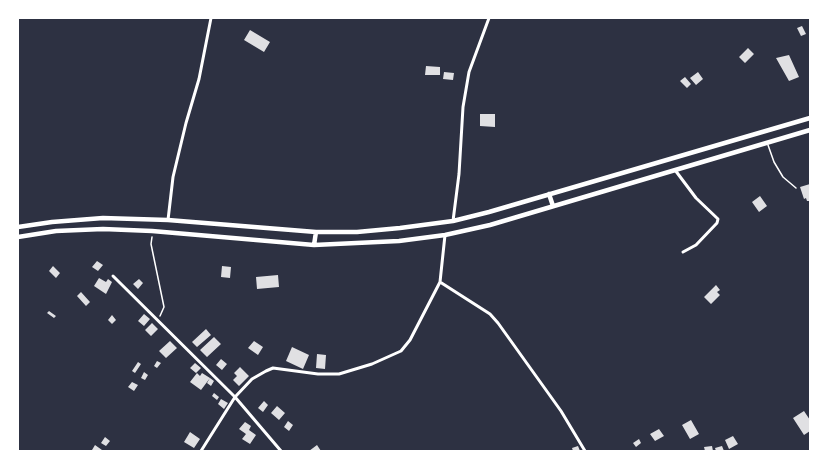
<!DOCTYPE html>
<html>
<head>
<meta charset="utf-8">
<style>
  body { margin:0 }
  #map { position:relative; width:828px; height:469px; overflow:hidden; background:#2d3142; font-family:"PT Sans Narrow",sans-serif }
  canvas { display:block }
  .frame { position:absolute; inset:0; border:19px solid #fff; pointer-events:none }
</style>
</head>
<body>
<div id="map">
<canvas width="828" height="469"></canvas>
<div class="frame"></div>
</div>
<script>
const g = document.querySelector('canvas').getContext('2d');
g.lineJoin = 'round';
function paint(path, color) { g.fillStyle = color; g.fill(path, 'evenodd'); }
const toPath = rows => new Path2D(rows.map(r => 'M' + r).join(''));
function stroke(path, color, width, dash) { g.strokeStyle = color; g.lineWidth = width; g.lineCap = dash ? 'butt' : 'round'; g.setLineDash(dash || []); g.stroke(path); }
paint(toPath([
  [802,26,806,34,801,36,797,28],
  [250,30,270,42,264,52,244,40],
  [748,48,754,54,745,63,739,57],
  [789,55,799,77,789,81,776,58],
  [426,66,440,67,440,75,425,75],
  [444,72,454,73,453,80,443,79],
  [698,72,703,79,696,85,690,78],
  [685,77,691,84,687,88,680,81],
  [480,114,495,114,495,127,480,126],
  [810,184,810,201,807,201,806,198,804,199,800,187],
  [760,196,767,206,759,212,752,202],
  [97,261,103,265,98,271,92,267],
  [53,266,60,273,56,278,49,271],
  [222,266,231,267,230,278,221,277],
  [278,275,279,287,257,289,256,277],
  [99,278,106,282,108,279,112,282,106,294,94,286],
  [139,279,143,283,138,289,133,284],
  [716,285,720,290,717,292,720,295,711,304,704,297],
  [81,292,90,302,86,306,77,296],
  [49,311,56,316,54,318,47,313],
  [144,314,150,319,144,326,138,321],
  [112,315,116,320,112,324,108,320],
  [152,323,158,329,151,336,145,330],
  [206,329,211,335,197,347,192,342],
  [214,337,221,344,207,357,200,350],
  [170,341,177,348,166,358,159,351],
  [254,341,263,347,258,355,248,348],
  [292,347,309,355,303,369,286,361],
  [317,354,326,355,325,369,316,368],
  [221,359,227,364,222,370,216,365],
  [157,361,161,363,157,368,154,366],
  [138,362,141,364,135,373,132,371],
  [195,363,201,368,196,373,190,368],
  [240,367,249,376,239,386,233,380,237,376,234,373],
  [144,372,148,375,145,380,141,378],
  [197,373,200,376,202,373,210,378,201,390,190,382],
  [210,378,214,381,211,386,207,383],
  [132,382,138,385,134,391,128,387],
  [214,393,219,397,217,400,212,396],
  [221,399,228,403,224,409,218,404],
  [264,401,268,405,263,412,258,408],
  [277,406,285,413,279,420,271,413],
  [804,411,810,420,810,431,804,435,793,418],
  [691,420,699,434,690,439,682,425],
  [288,421,293,425,289,431,284,427],
  [245,422,251,426,249,430,256,435,250,444,242,439,246,434,239,429],
  [659,429,664,436,655,441,650,434],
  [190,432,200,439,194,448,184,442],
  [733,436,738,444,729,449,725,440],
  [105,437,110,441,106,446,101,443],
  [639,439,641,443,636,447,633,443],
  [95,445,102,450,101,451,92,450],
  [317,445,321,451,309,451],
  [578,446,580,451,573,451,572,448],
  [712,446,713,451,705,451,704,447],
  [722,446,724,451,716,451,715,448]
]), '#e0e0e3');
stroke(toPath([
  [152,237,151,244,164,307,160,316]
]), '#fff', 1.5);
stroke(toPath([
  [768,145,774,162,783,177,796,188]
]), '#fff', 1.5);
stroke(toPath([
  [675,170,696,198,718,219,717,223,696,245,683,252],
  [168,220,173,177,186,123,199,79,211,18],
  [453,221,459,174,463,107,469,72,489,18],
  [113,276,235,397,281,451],
  [440,282,490,314,498,323,561,411,585,451],
  [201,451,235,397,252,379,266,371,273,368,318,374,339,374,372,364,401,351,410,340,440,282,445,235]
]), '#fff', 3);
stroke(toPath([
  [549,194,553,206],
  [18,227,52,222,103,218,168,220,316,232,357,232,400,228,453,221,489,212,810,118],
  [18,237,56,231,103,229,152,231,314,245,399,241,445,235,490,225,810,130],
  [314,245,316,232]
]), '#fff', 4.5);
</script>
</body>
</html>
